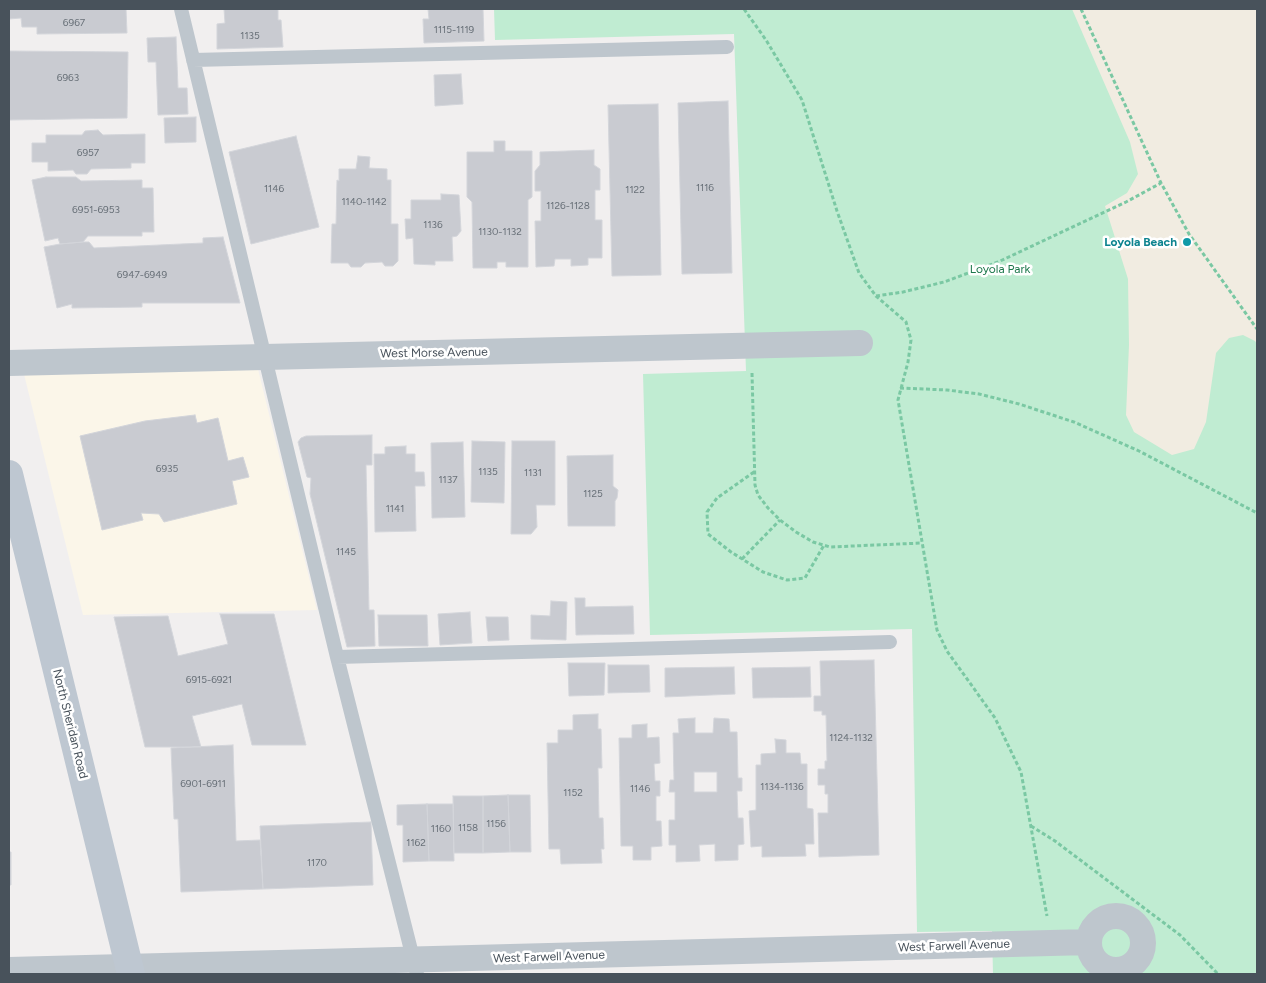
<!DOCTYPE html>
<html>
<head>
<meta charset="utf-8">
<style>
  body { margin:0 }
  #map { position:relative; width:1266px; height:983px; overflow:hidden; background:#f1efef; font-family:Figtree,sans-serif }
  canvas { display:block }
  .frame { position:absolute; inset:0; border:10px solid #48525b; pointer-events:none }
</style>
</head>
<body>
<div id="map">
<canvas width="1266" height="983"></canvas>
<div class="frame"></div>
</div>
<script>
const g = document.querySelector('canvas').getContext('2d');
g.lineJoin = 'round';
function paint(path, color) { g.fillStyle = color; g.fill(path, 'evenodd'); }
const toPath = rows => new Path2D(rows.map(r => 'M' + r).join(''));
function stroke(path, color, width, dash) { g.strokeStyle = color; g.lineWidth = width; g.lineCap = dash ? 'butt' : 'round'; g.setLineDash(dash || []); g.stroke(path); }
function label(font, color, halo, rows, align = 'center') {
  g.font = font + ' Figtree,sans-serif'; g.lineWidth = 5; g.setLineDash([]); g.textBaseline = 'middle'; g.strokeStyle = halo; g.fillStyle = color; for (const [text, x, y, turn = 0] of rows) {
    g.save(); g.translate(x, y); g.rotate((+turn || 0) * Math.PI / 180); g.textAlign = isNaN(turn) ? turn : align; if (halo) g.strokeText(text, 0, 0); g.fillText(text, 0, 0); g.restore();
  }
}
paint(toPath([
  [257,365,317,610,83,615,23,370]
]), '#fbf6e9');
paint(toPath([
  [494,9,1257,9,1257,974,993,974,992,931,917,932,912,629,650,635,643,374,746,371,734,34,495,40]
]), '#c0ecd2');
paint(toPath([
  [1072,9,1257,9,1257,344,1255,341,1243,335,1229,338,1216,353,1206,422,1194,449,1172,455,1134,432,1126,415,1129,345,1128,279,1105,206,1127,193,1138,174,1130,142]
]), '#f1ece1');
const building = toPath([
  [9,9,126,9,127,33,37,34,37,27,22,27,21,18,9,19,9,9],
  [224,9,278,9,278,20,281,20,283,47,217,49,217,24,225,23,224,9],
  [428,9,483,9,484,41,424,43,423,19,429,19,428,9],
  [176,37,178,88,187,88,188,114,158,115,156,62,148,62,147,38,176,37],
  [9,51,128,52,127,118,9,120,9,51],
  [461,74,463,104,435,106,434,75,461,74],
  [728,101,732,273,682,274,678,103,728,101],
  [658,104,661,275,612,276,608,105,658,104],
  [196,117,196,142,165,143,164,118,196,117],
  [98,130,103,135,145,134,145,163,131,163,131,168,91,169,87,174,76,174,73,170,48,171,48,162,32,162,32,143,46,143,46,135,82,135,85,131,98,130],
  [296,136,319,227,251,244,229,152,296,136],
  [494,141,505,141,505,151,532,151,532,197,528,200,528,267,506,267,506,262,497,262,497,268,473,268,472,202,467,197,467,152,494,152,494,141],
  [594,150,594,165,600,169,600,190,595,190,595,220,602,220,602,258,588,258,588,265,571,266,571,259,555,259,554,266,536,267,535,221,541,221,541,191,535,191,535,171,540,165,540,152,594,150],
  [358,156,370,157,369,168,387,169,387,180,391,180,391,224,398,224,398,261,393,266,385,266,382,262,365,263,361,267,351,267,348,263,331,263,332,224,336,224,337,180,339,181,339,169,356,169,358,156],
  [46,177,76,177,81,181,142,180,142,188,153,188,154,232,142,232,142,236,88,236,83,242,60,244,58,238,45,241,32,180,46,177],
  [441,194,459,195,461,231,457,236,452,237,453,261,435,261,435,265,414,264,413,238,406,239,405,219,411,219,411,200,441,200,441,194],
  [223,237,240,303,142,303,142,307,72,308,72,304,57,308,44,247,60,244,83,242,89,242,94,248,203,243,203,238,223,237],
  [195,415,197,423,218,418,228,461,243,457,249,477,232,481,237,504,164,522,159,514,141,513,143,520,102,530,80,436,145,421,195,415],
  [372,435,372,465,366,465,369,610,374,610,375,646,347,647,310,494,311,478,307,477,298,442,301,438,306,436,372,435],
  [472,441,505,442,504,503,471,502,472,441],
  [512,441,555,441,555,505,536,505,537,527,531,534,511,534,512,441],
  [463,442,465,517,432,518,431,443,463,442],
  [406,446,406,454,415,454,415,472,424,472,425,486,415,486,416,531,375,532,374,454,385,454,385,447,406,446],
  [613,455,613,486,618,490,617,498,615,501,615,526,568,526,567,456,613,455],
  [575,598,585,598,585,607,633,606,634,634,576,635,575,598],
  [551,601,567,602,566,640,531,639,531,615,550,616,551,601],
  [470,612,472,643,440,645,438,614,470,612],
  [220,614,274,614,306,745,252,745,242,704,192,716,201,747,145,747,114,617,168,616,178,656,228,644,220,614],
  [378,615,427,615,428,646,379,646,378,615],
  [486,617,508,617,509,640,488,641,486,617],
  [874,660,879,855,819,857,818,813,828,813,828,794,825,794,825,785,818,785,818,769,825,769,825,761,827,761,826,715,822,715,822,711,814,711,814,696,821,696,820,661,874,660],
  [568,663,605,663,604,695,569,696,568,663],
  [608,665,649,665,650,692,608,693,608,665],
  [734,667,735,694,665,697,665,668,734,667],
  [810,667,811,697,753,698,752,668,810,667],
  [598,714,598,729,601,729,602,768,598,768,599,818,603,818,604,849,601,849,602,863,561,864,560,849,549,849,547,743,558,743,558,730,573,730,573,715,598,714],
  [695,718,695,733,713,733,714,718,729,719,730,732,737,732,738,778,742,778,742,791,737,791,738,818,743,818,744,844,738,845,738,860,715,861,715,844,699,845,700,861,676,862,676,845,669,845,669,820,675,820,675,792,669,792,670,780,674,780,673,733,679,733,678,719,695,718],
  [694,772,717,772,717,792,694,792,694,772],
  [647,724,647,738,659,737,660,763,654,764,655,781,660,781,660,796,656,796,656,821,661,821,662,846,651,847,651,860,633,860,633,846,621,846,619,738,632,738,632,725,647,724],
  [775,739,786,740,786,753,800,753,801,764,807,764,807,808,813,809,814,844,805,844,806,856,762,857,762,846,751,847,749,811,756,810,756,765,761,765,761,754,776,753,775,739],
  [233,745,236,841,260,840,263,889,181,892,178,819,174,819,171,748,233,745],
  [508,795,530,795,531,852,510,852,508,795],
  [508,795,510,852,483,853,483,796,508,795],
  [453,796,483,796,483,853,454,853,453,796],
  [427,804,453,804,454,861,429,861,427,804],
  [427,804,429,861,403,862,403,825,397,825,397,805,427,804],
  [371,822,373,885,263,889,260,826,371,822],
  [9,852,11,852,11,885,9,885,9,852]
]);
paint(building, '#c9cbd1');
stroke(building, '#d3d5da', 1);
stroke(toPath([
  [744,9,766,40,802,100,837,211,859,273,876,296,906,322,911,340,908,362,898,400,937,630,947,651,995,718,1021,772,1047,916],
  [1081,9,1161,183,1189,234,1257,329],
  [876,296,903,292,944,282,998,262,1126,202,1161,183],
  [752,373,755,485,758,495,768,508,780,520,796,532,813,542,830,547,922,543],
  [900,388,947,390,979,394,1019,404,1074,422,1139,451,1257,513],
  [754,472,717,498,707,512,708,534,731,552,763,572,787,580,805,578,824,545],
  [742,559,780,520],
  [1031,826,1055,841,1180,935,1218,974]
]), '#7ac8a3', 3, [4, 2.5]);
stroke(toPath([
  [181,9,337,657,417,974],
  [193,60,727,47],
  [337,657,890,642]
]), '#bec6cd', 14);
stroke(toPath([
  [9,363,860,343],
  '1089 943a27 27 0 1 1 54 0a27 27 0 1 1-54 0Z',
  [9,970,1089,942]
]), '#bec6cd', 26);
stroke(toPath([
  [9,474,131,974]
]), '#bec7d1', 28);
for (const [x, y, r, color] of [
  [1187,242,5,"#0f9aa8"]
]) { const dot = new Path2D(); dot.arc(x, y, r, 0, 2 * Math.PI); g.fillStyle = color; g.fill(dot); stroke(dot, '#fff', 2); }
label('10px', '#687078', null, [
  ["6967",74,23],
  ["1115-1119",454,30],
  ["1135",250,36],
  ["6963",68,78],
  ["6957",88,153],
  ["1116",705,188],
  ["1146",274,189],
  ["1122",635,190],
  ["1140-1142",364,202],
  ["1126-1128",568,206],
  ["6951-6953",96,210],
  ["1136",433,225],
  ["1130-1132",500,232],
  ["6947-6949",142,275],
  ["6935",167,469],
  ["1135",488,472],
  ["1131",533,473],
  ["1137",448,480],
  ["1125",593,494],
  ["1141",395,509],
  ["1145",346,552],
  ["6915-6921",209,680],
  ["1124-1132",851,738],
  ["6901-6911",203,784],
  ["1134-1136",782,787],
  ["1146",640,789],
  ["1152",573,793],
  ["1156",496,824],
  ["1158",468,828],
  ["1160",441,829],
  ["1162",416,843],
  ["1170",317,863]
]);
label('bold 12px', '#0d838f', '#fff', [
  ["Loyola Beach",1177,242]
], 'right');
label('12px', '#1d784c', '#fff', [
  ["Loyola Park",1000,269]
]);
label('12px', '#48525b', '#fff', [
  ["West Morse Avenue",434,353,-1],
  ["North Sheridan Road",70,724,76],
  ["West Farwell Avenue",954,946,-2],
  ["West Farwell Avenue",549,957,-2]
]);
</script>
</body>
</html>
